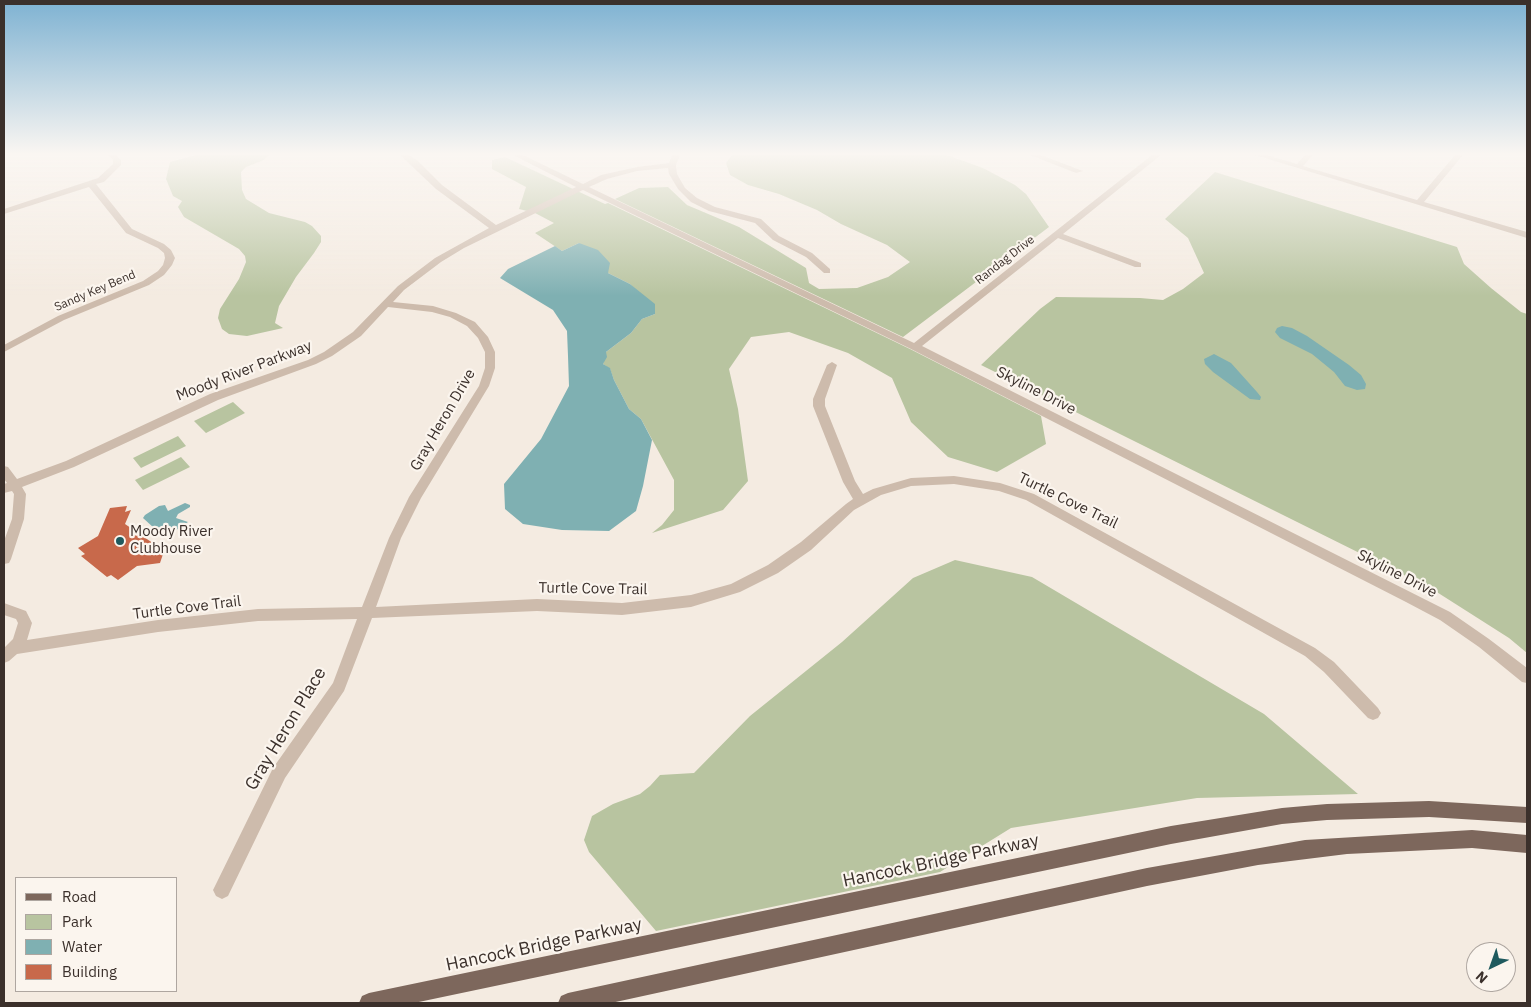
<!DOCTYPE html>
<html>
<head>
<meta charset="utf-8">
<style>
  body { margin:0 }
  #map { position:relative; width:1531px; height:1007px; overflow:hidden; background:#f4ebe1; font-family:"IBM Plex Sans",sans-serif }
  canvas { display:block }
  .frame { position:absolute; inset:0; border:5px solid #3b302b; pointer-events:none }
  .legend { position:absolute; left:15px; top:877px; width:162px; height:115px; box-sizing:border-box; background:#fbf5ee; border:1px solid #aea6a0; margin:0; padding:6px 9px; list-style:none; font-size:15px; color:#3b302b }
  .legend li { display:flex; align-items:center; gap:10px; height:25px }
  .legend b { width:25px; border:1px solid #aea6a0 }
  .north { position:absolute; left:1466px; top:942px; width:50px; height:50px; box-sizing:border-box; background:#fbf5ee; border:1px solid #aea6a0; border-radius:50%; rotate:222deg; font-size:14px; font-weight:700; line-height:20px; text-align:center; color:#3b302b }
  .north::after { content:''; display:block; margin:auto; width:18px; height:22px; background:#1f5a5e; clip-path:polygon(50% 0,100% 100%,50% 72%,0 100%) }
</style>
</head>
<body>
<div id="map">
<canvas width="1531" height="1007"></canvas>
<div class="frame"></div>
<ul class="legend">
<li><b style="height:6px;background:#7d675c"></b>Road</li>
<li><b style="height:14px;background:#b8c4a0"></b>Park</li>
<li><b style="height:14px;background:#7fb0b2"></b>Water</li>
<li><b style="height:14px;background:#c8694b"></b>Building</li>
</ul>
<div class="north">N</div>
</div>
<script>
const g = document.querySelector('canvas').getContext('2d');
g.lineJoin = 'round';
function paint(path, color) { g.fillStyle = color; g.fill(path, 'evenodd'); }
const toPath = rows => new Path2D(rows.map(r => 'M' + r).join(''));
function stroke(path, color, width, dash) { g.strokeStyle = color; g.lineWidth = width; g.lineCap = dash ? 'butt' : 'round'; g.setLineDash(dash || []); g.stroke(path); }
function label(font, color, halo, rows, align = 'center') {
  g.font = font + ' "IBM Plex Sans",sans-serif'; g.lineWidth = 4.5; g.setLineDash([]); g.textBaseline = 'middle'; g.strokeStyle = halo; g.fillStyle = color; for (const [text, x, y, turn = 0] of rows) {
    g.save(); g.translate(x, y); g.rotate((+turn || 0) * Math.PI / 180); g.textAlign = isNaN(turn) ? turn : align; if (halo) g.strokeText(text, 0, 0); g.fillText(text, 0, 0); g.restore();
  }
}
paint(toPath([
  [196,155,269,155,264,160,246,167,241,172,242,190,246,199,269,213,305,222,312,226,321,236,321,242,314,253,296,277,279,306,275,323,283,328,247,336,229,334,222,329,218,318,220,309,239,279,246,262,245,256,239,249,184,217,178,207,182,201,173,196,166,179,170,162],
  [732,155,947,155,983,168,1015,185,1026,194,1049,227,903,337,615,199,639,188,668,187,687,205,739,227,806,268,809,283,819,289,857,288,888,277,910,262,887,245,841,224,817,210,779,194,748,185,730,175,726,163],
  [505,157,605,204,608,203,912,350,1041,416,1046,444,997,472,948,457,911,422,892,378,848,353,789,332,751,337,729,369,738,409,748,481,723,510,652,533,662,525,674,510,674,480,641,419,629,409,614,380,610,369,603,364,606,352,631,333,642,319,655,314,630,284,608,273,579,243,562,251,535,233,554,223,535,213,519,209,526,187,492,169,492,160],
  [1215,172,1457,247,1464,264,1491,288,1521,312,1527,314,1527,653,1509,638,1432,589,981,365,1040,309,1056,297,1140,298,1163,300,1183,289,1204,273,1188,238,1165,219],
  [233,402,245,413,206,433,194,421],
  [178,436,186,446,141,468,133,458],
  [181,457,190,467,143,490,135,480],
  [955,560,1032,577,1264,714,1358,794,1197,798,1011,828,940,872,656,931,589,852,584,840,592,816,613,804,640,794,650,786,660,775,694,773,750,716,842,642,913,578]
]), '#b8c4a0');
paint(toPath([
  [579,243,598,250,610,263,608,273,630,284,655,304,655,314,642,319,631,333,606,352,607,357,603,364,610,368,614,380,629,409,641,419,652,440,643,486,636,511,609,531,562,530,523,524,505,509,504,484,541,439,569,386,568,356,567,331,553,310,500,278,508,269,555,246,562,251],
  [1282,326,1292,328,1307,336,1349,365,1361,375,1366,384,1365,389,1357,390,1345,386,1334,372,1312,354,1280,338,1275,332,1277,328],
  [1214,354,1231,363,1257,392,1261,397,1260,400,1250,399,1213,372,1205,364,1204,359],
  [185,503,190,505,190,507,178,514,176,518,188,522,169,535,154,528,143,518,145,515,159,506,165,505,168,511]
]), '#7fb0b2');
paint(toPath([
  [127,506,125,512,131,510,125,524,160,548,160,552,164,551,160,563,137,566,118,580,111,575,107,577,81,556,85,554,78,548,98,536,110,508]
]), '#c8694b');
paint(toPath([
  [108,155,116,155,121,160,121,165,104,182,96,184,132,229,164,244,171,250,175,258,172,265,164,275,149,285,64,320,4,352,4,345,58,316,143,281,158,271,163,265,165,258,164,253,158,248,126,233,89,187,4,214,4,209,98,178,113,164,113,160,108,155],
  [400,155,409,155,418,161,442,185,496,225,576,187,513,155,523,155,583,184,601,175,637,167,669,163,672,155,680,155,676,165,677,174,685,188,697,198,715,207,761,219,779,236,812,253,830,269,830,273,824,273,806,257,773,240,755,223,709,211,691,202,678,189,669,174,668,168,637,171,607,179,589,187,914,343,1152,155,1161,155,1063,234,1141,263,1141,267,1135,267,1058,238,922,346,1450,612,1489,639,1527,668,1527,683,1522,682,1479,647,1440,620,1406,602,911,349,583,190,464,248,441,262,404,290,393,302,433,306,456,313,475,322,488,337,495,352,495,368,489,386,421,498,401,538,376,607,537,599,622,603,691,595,731,584,768,565,801,542,846,504,853,499,843,482,813,406,813,399,827,365,832,362,837,365,825,399,825,406,855,481,863,494,873,489,911,478,954,476,1000,483,1034,494,1315,648,1334,662,1378,708,1381,713,1378,718,1373,720,1368,718,1324,672,1305,656,1026,500,999,491,954,484,911,486,881,495,854,510,811,550,778,573,740,592,691,607,622,615,537,611,372,618,344,691,285,778,228,896,222,899,216,896,213,890,216,884,273,768,333,683,357,619,258,621,158,632,17,654,9,661,4,663,4,648,13,639,18,623,16,619,4,615,4,603,26,611,32,623,27,640,158,620,258,609,362,607,389,538,409,497,479,386,485,368,485,352,478,338,467,326,450,317,432,312,388,307,361,336,332,356,316,364,218,400,74,467,22,487,26,494,24,519,11,559,9,563,4,564,4,541,12,519,14,494,12,491,4,493,4,484,7,483,4,479,4,466,8,467,17,479,66,461,210,394,308,360,324,352,353,332,398,286,435,258,489,228,436,189,400,155],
  [1030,155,1041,155,1083,171,1076,173,1030,155],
  [1255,155,1267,155,1297,164,1305,155,1313,155,1303,166,1417,200,1455,155,1463,155,1424,202,1527,232,1527,238,1255,155]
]), '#cdbbac');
paint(toPath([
  [1429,801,1527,807,1527,823,1429,817,1327,820,1282,824,1171,844,414,1003,359,1003,362,996,369,993,1171,826,1282,808,1327,804,1429,801],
  [1472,830,1527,835,1527,853,1472,848,1347,854,1258,865,1147,886,611,1003,558,1003,561,996,568,993,1147,868,1305,840,1472,830]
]), '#7d675c');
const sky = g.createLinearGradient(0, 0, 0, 296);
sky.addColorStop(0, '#7eb2d2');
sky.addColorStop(0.52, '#faf6f2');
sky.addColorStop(1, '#faf6f200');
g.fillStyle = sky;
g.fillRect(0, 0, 1531, 296);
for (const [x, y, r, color] of [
  [120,541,5,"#1f5a5e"]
]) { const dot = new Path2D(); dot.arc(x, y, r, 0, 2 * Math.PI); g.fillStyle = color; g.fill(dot); stroke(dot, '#fbf5ee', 2); }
label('12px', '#3b302b', '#fbf5ee', [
  ["Randag Drive",1005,260,-38],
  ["Sandy Key Bend",95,291,-23]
]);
label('15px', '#3b302b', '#fbf5ee', [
  ["Moody River Parkway",244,371,-21],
  ["Skyline Drive",1036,391,27],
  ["Gray Heron Drive",443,420,-60],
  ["Turtle Cove Trail",1068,501,26],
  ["Skyline Drive",1397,574,27],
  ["Turtle Cove Trail",593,589,1],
  ["Turtle Cove Trail",187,608,-7]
]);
label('15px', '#3b302b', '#fbf5ee', [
  ["Moody River",130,532],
  ["Clubhouse",130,549]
], 'left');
label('18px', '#3b302b', '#fbf5ee', [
  ["Gray Heron Place",286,729,-59],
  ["Hancock Bridge Parkway",941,861,-12],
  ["Hancock Bridge Parkway",544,945,-12]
]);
</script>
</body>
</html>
